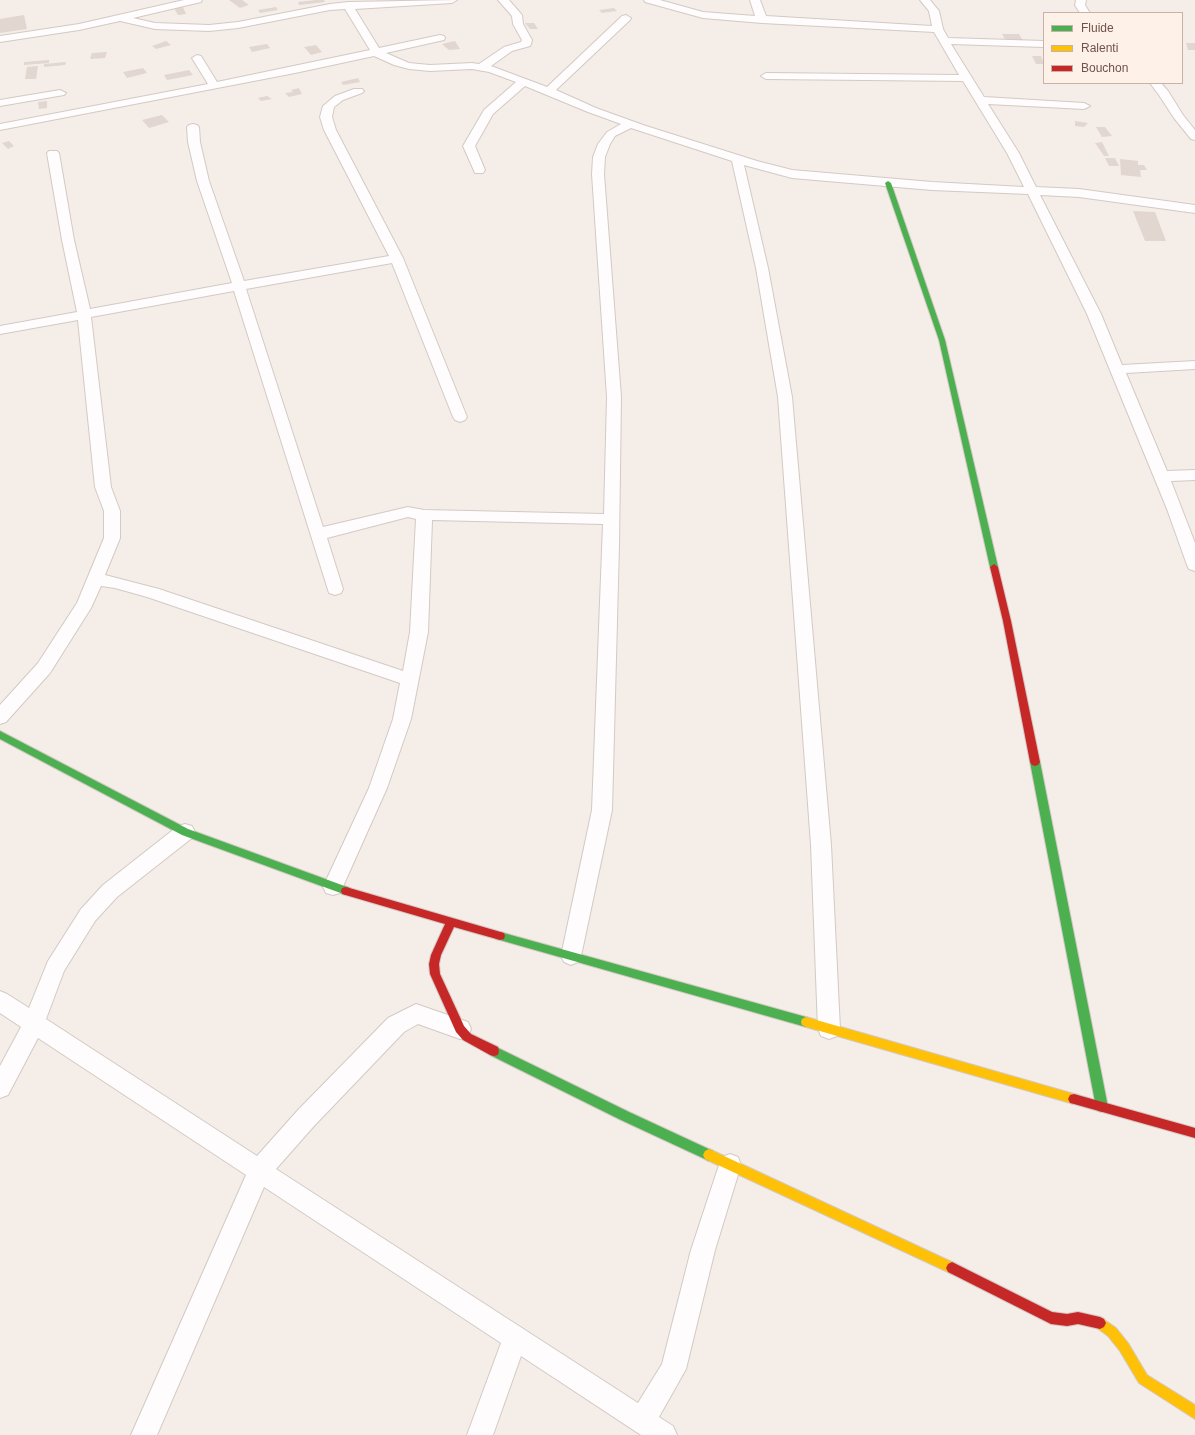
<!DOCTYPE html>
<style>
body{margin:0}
#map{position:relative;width:1195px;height:1435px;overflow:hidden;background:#f5eee8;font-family:Arial,sans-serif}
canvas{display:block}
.legend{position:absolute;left:1043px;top:12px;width:140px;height:72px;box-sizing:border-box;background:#fef2e8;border:1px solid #c6b2a9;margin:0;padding:5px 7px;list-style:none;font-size:12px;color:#71514a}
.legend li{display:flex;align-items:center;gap:8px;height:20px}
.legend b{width:20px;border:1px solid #c6b2a9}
</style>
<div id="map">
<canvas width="1195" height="1435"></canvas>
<ul class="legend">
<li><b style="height:5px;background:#4caf50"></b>Fluide</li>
<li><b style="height:5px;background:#ffc107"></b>Ralenti</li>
<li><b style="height:5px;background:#c62828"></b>Bouchon</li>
</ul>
</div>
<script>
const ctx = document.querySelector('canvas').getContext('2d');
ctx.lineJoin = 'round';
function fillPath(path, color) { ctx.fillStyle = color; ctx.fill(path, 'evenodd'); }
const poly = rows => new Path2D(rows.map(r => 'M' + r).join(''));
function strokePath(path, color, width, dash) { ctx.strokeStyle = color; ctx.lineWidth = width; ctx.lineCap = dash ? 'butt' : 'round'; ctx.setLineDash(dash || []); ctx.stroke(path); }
const building = poly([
 [229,0,242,0,249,5,240,8],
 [316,0,324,0,325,2,299,5,298,2],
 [183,7,186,14,178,15,174,8],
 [276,7,278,10,260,13,258,10],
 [614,8,617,11,602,13,599,10],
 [24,15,27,29,0,33,0,19],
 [525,23,534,23,538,29,530,29],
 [1002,34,1019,34,1023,41,1006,41],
 [166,41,171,45,156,49,152,46],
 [455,41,460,49,449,50,442,44],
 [1186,43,1195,43,1195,50,1188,50],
 [267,44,270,48,252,52,249,47],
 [316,45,322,52,311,55,304,47],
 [107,52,105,58,90,59,92,53],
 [1032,56,1041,56,1044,64,1036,64],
 [49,60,49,63,24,65,24,62],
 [66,62,65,65,44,67,44,64],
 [38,66,36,79,25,79,27,67],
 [143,68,147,73,127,78,123,72],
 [189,70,193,75,167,80,164,75],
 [358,78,360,82,343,85,341,82],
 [299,88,302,94,289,97,285,93,293,92,291,90],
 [267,96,272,99,261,101,258,98],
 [47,101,47,108,39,109,38,102],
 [162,115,169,122,149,128,142,120],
 [1075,121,1088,123,1084,127,1075,126],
 [1096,127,1105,127,1112,136,1102,137],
 [9,141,14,146,8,149,2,143],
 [1102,142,1109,156,1104,156,1095,143],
 [1105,158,1115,158,1119,166,1109,166],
 [1120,159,1138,161,1138,165,1144,165,1147,170,1140,170,1141,177,1121,175],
 [1133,211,1155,212,1166,241,1145,241]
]);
const street = poly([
 [184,0,202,0,201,2,133,18,155,23,209,25,238,22,330,4,348,2,457,0,452,3,355,9,379,48,440,35,444,36,445,38,444,40,386,53,409,63,430,65,472,63,479,64,504,47,521,42,522,40,513,24,512,16,498,0,509,0,522,15,523,24,532,40,531,44,530,46,512,51,491,66,547,87,622,16,626,15,631,18,630,20,556,90,596,108,643,125,757,161,792,170,932,182,1024,187,1007,153,963,81,766,79,761,76,766,73,959,75,934,32,762,23,703,18,645,2,644,0,660,0,703,12,755,16,750,0,760,0,766,16,932,26,929,11,920,0,930,0,939,11,943,29,948,38,1044,41,1044,47,951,44,984,97,1084,103,1090,106,1084,109,988,104,1019,153,1036,187,1079,189,1195,205,1195,213,1079,197,1040,195,1101,314,1122,365,1195,361,1195,369,1126,373,1167,471,1195,470,1195,480,1171,481,1195,543,1195,571,1189,569,1187,565,1167,509,1087,314,1028,194,932,190,792,178,744,165,768,268,792,397,831,845,840,1029,837,1036,829,1039,821,1036,818,1029,811,845,778,397,756,268,732,161,631,128,615,136,610,144,605,157,604,174,621,397,619,545,612,810,581,956,578,962,571,965,564,962,561,956,592,810,603,524,432,520,428,632,411,719,387,788,340,893,333,895,326,893,323,887,369,788,393,719,400,683,147,597,115,588,101,586,91,608,50,673,6,722,0,724,0,705,38,663,77,603,104,538,104,511,95,487,78,320,0,334,0,326,77,312,62,240,47,153,49,151,57,151,59,153,74,240,90,309,232,283,197,181,188,142,187,127,189,125,193,124,197,125,199,127,200,142,209,181,244,281,389,256,324,130,320,117,323,106,335,96,354,89,362,89,364,91,362,93,343,100,334,107,332,117,336,130,403,258,467,417,465,420,460,422,455,420,453,417,392,263,246,289,323,527,408,507,424,510,604,514,607,397,592,174,593,157,598,144,607,132,621,124,588,112,525,86,493,114,475,146,485,170,483,173,475,173,463,146,484,110,516,82,489,72,472,69,430,71,409,69,394,65,374,56,295,73,0,130,0,124,208,84,192,58,197,55,201,56,217,82,370,50,345,9,330,10,238,28,209,31,155,29,120,21,79,30,0,42,0,36,79,24,184,0],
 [234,291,329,593,335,595,341,593,343,589,327,538,408,517,416,519,410,632,403,671,159,589,105,575,120,538,120,511,111,487,91,317,234,291],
 [1076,0,1086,0,1085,5,1090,13,1080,13,1075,5,1076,0],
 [1150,83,1161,83,1168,91,1183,115,1195,130,1195,140,1191,139,1174,118,1159,95,1150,83],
 [60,90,66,93,64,95,0,106,0,100,60,90],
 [185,824,192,826,195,832,192,838,117,897,95,921,64,971,46,1019,257,1156,298,1110,388,1018,416,1004,468,1022,471,1029,468,1036,460,1039,418,1024,404,1032,314,1126,276,1169,638,1403,662,1364,691,1250,719,1165,722,1157,730,1154,738,1157,741,1165,715,1250,686,1369,659,1417,673,1426,677,1435,641,1435,521,1356,493,1435,467,1435,501,1343,264,1187,157,1435,131,1435,246,1175,38,1038,8,1095,0,1098,0,1066,21,1027,0,1013,0,991,7,994,29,1008,48,961,81,909,103,885,178,826,185,824]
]);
const fast = poly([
 [888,181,891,183,945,340,998,567,994,570,990,567,939,340,885,183,888,181],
 [0,731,188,829,350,888,351,891,350,894,346,895,182,835,0,739,0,731],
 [1035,758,1038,759,1040,762,1108,1107,1106,1111,1102,1112,1098,1111,1096,1107,1030,762,1032,759,1035,758],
 [500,932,806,1017,810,1019,811,1022,810,1025,806,1027,500,940,496,939,495,936,496,933,500,932],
 [494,1046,629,1112,713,1151,715,1155,713,1159,709,1161,705,1159,621,1120,490,1055,489,1051,490,1047,494,1046]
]);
const slow = poly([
 [806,1017,1074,1094,1078,1095,1080,1099,1078,1103,1074,1104,806,1027,802,1025,801,1022,802,1019,806,1017],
 [709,1149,956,1264,958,1268,956,1272,952,1274,948,1272,705,1159,703,1155,705,1151,709,1149],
 [1100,1317,1116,1328,1128,1343,1147,1375,1195,1405,1195,1419,1139,1383,1120,1351,1108,1336,1096,1327,1094,1323,1096,1319,1100,1317]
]);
const jam = poly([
 [994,564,998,567,1011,621,1040,762,1038,765,1035,766,1032,765,1030,762,1003,621,990,567,994,564],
 [346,887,504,933,505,936,504,939,500,940,454,927,441,955,439,964,440,974,464,1026,471,1034,498,1047,499,1051,498,1055,494,1056,490,1055,463,1040,456,1032,430,974,429,964,431,955,445,924,342,894,341,891,342,888,346,887],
 [1074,1094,1195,1128,1195,1138,1074,1104,1070,1103,1068,1099,1070,1095,1074,1094],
 [952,1262,1052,1312,1067,1314,1078,1312,1100,1317,1104,1319,1106,1323,1104,1327,1100,1329,1078,1324,1067,1326,1051,1324,948,1272,946,1268,948,1264,952,1262]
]);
fillPath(building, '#e1d6d0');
strokePath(street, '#d3c9c5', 2);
strokePath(fast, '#d4c9c4', 2);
strokePath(slow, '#d4c9c4', 2);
strokePath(jam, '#d4c9c4', 2);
fillPath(street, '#fefcfc');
fillPath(fast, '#4caf50');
fillPath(slow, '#ffc107');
fillPath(jam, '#c62828');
</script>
